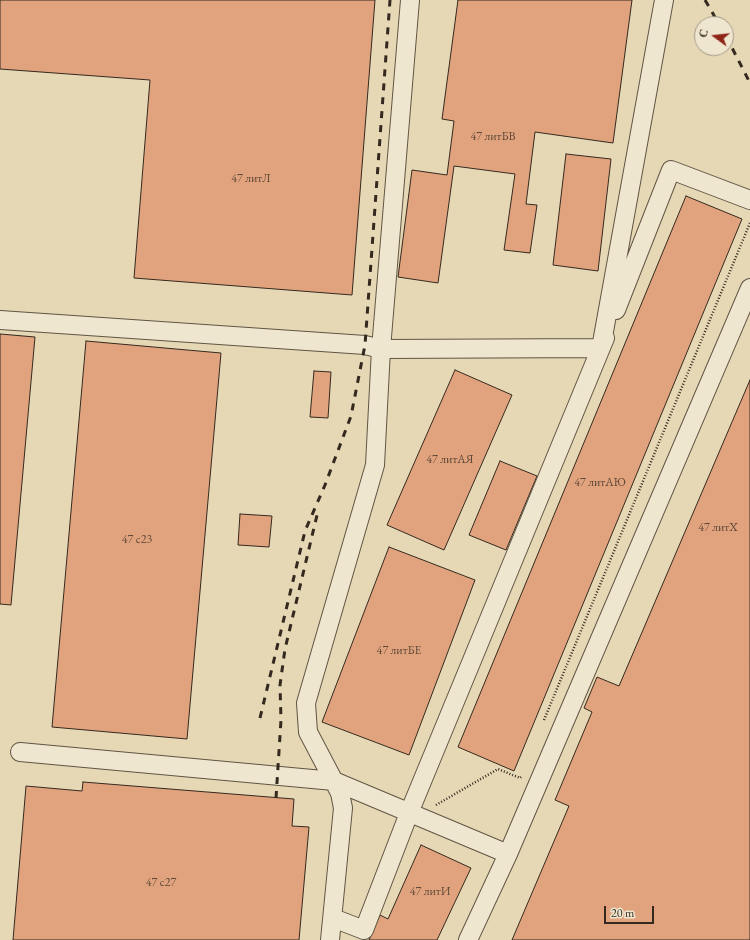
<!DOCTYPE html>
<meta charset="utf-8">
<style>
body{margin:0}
#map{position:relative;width:750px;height:940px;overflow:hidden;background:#e6d8b5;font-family:"EB Garamond",serif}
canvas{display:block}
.north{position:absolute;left:694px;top:16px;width:40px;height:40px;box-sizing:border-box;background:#efe6cf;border:1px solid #a49a89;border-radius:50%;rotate:285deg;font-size:11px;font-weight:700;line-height:16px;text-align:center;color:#34291f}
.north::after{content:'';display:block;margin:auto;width:14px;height:18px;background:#8f2418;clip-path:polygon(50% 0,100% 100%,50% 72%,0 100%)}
.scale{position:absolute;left:604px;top:906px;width:50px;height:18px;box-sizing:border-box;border:2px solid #34291f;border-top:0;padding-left:5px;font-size:12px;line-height:14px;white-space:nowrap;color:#34291f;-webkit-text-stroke:3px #efe6cf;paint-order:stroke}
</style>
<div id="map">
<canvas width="750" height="940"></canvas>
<div class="north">С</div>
<div class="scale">20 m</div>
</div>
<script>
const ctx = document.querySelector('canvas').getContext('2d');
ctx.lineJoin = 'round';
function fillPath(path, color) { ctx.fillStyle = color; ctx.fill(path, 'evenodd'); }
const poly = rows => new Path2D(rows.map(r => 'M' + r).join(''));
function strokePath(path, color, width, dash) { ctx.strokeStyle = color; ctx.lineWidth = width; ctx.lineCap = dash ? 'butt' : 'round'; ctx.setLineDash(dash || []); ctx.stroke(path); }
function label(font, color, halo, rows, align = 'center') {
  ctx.font = font + ' "EB Garamond",serif'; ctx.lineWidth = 3; ctx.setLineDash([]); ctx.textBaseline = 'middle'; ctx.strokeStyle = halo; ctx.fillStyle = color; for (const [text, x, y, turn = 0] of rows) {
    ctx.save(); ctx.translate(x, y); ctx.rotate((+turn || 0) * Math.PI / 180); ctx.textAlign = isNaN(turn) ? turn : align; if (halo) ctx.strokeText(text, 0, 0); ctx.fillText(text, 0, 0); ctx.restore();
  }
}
const building = poly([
 [0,0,375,0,352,295,134,278,150,80,0,69,0,0],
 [458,0,632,0,613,143,535,132,526,204,537,205,530,253,504,250,515,174,454,166,438,283,398,277,412,170,447,175,454,121,442,119,458,0],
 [566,154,611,159,598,271,553,265,566,154],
 [686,196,742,219,514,771,458,747,686,196],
 [0,334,35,337,11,605,0,604,0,334],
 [86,341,221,353,187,739,52,727,86,341],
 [455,370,512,395,444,550,387,525,455,370],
 [314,371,331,372,328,418,310,417,314,371],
 [750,380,750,940,512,940,569,806,555,800,592,712,584,708,597,677,619,686,750,380],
 [500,461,537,476,506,550,469,535,500,461],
 [240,514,272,516,269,547,238,545,240,514],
 [389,547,475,580,409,755,322,722,389,547],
 [83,782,294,799,292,826,309,827,299,940,13,940,26,786,82,791,83,782],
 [421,845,471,868,437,940,369,940,380,915,388,919,421,845]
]);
const path = poly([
 [544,720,750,223],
 [436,805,498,769,520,778,521,777]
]);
const minor = poly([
 [616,310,671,170,750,200],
 [0,320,365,345,381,349,601,348,664,0],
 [20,752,334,781,508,854],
 [333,918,364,930,409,813,605,338],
 [330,940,343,808,340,793,308,732,306,703,375,465,381,349,410,0],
 [468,940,508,854,750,288]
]);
const rail = poly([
 [705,0,719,24],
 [726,36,750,83],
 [260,718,305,531,325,485,351,416,365,345,390,0],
 [276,798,281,720,280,685,285,649,318,511]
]);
const numberNames = [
 ["47 литБВ",493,137],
 ["47 литЛ",251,179],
 ["47 литАЯ",450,460],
 ["47 литАЮ",600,483],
 ["47 литХ",718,528],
 ["47 с23",137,540],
 ["47 литБЕ",399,651],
 ["47 с27",161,883],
 ["47 литИ",430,892]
];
fillPath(building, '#e1a37e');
strokePath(building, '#34291f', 1);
strokePath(minor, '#605544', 20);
strokePath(path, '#34291f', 2.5, [1, 2]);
strokePath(minor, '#efe6cf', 18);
strokePath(rail, '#34291f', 3, [7, 7]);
label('12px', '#5f4837', null, numberNames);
</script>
